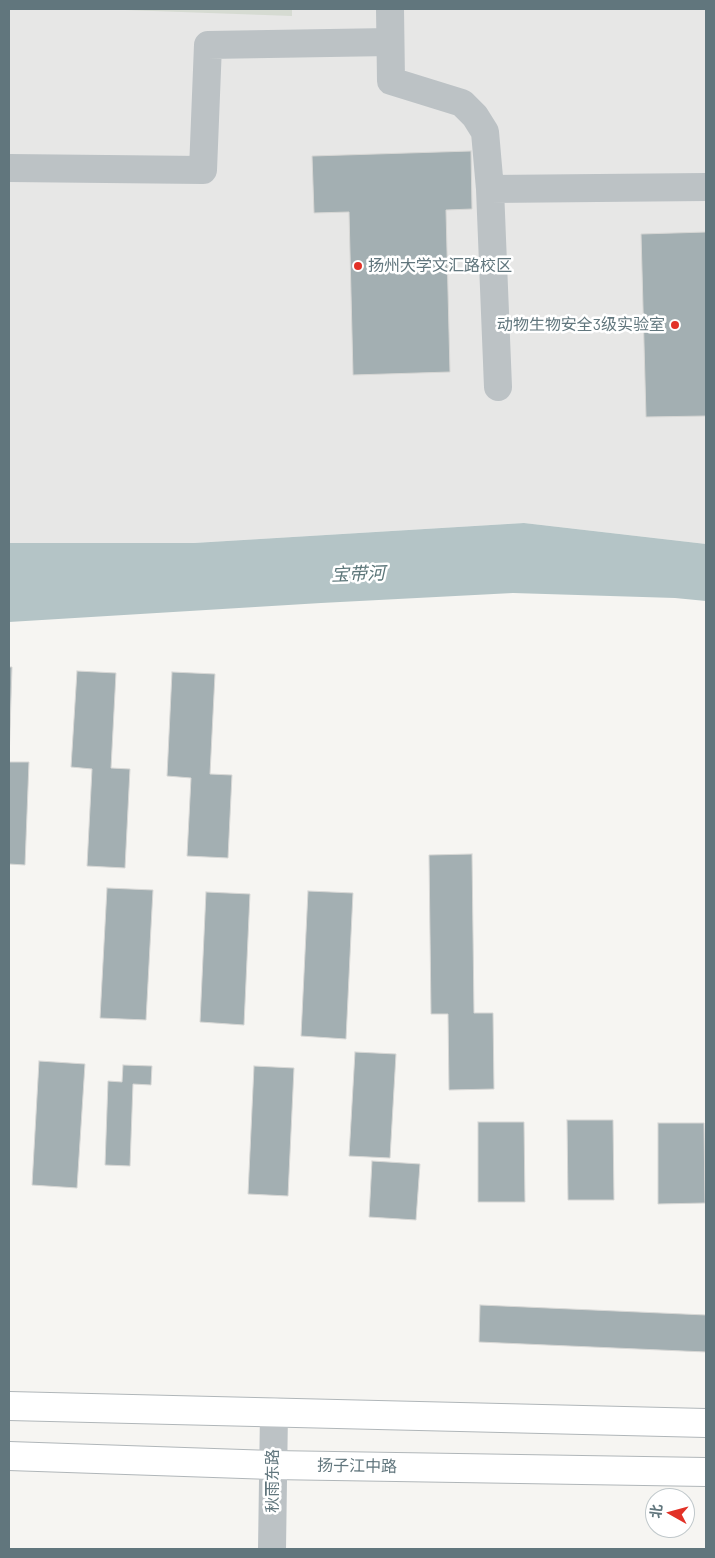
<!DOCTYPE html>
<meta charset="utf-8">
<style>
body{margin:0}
#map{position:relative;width:715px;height:1558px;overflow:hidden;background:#f6f5f2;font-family:Barlow,"Noto Sans SC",sans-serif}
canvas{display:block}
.frame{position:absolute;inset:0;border:10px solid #61767d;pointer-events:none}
.north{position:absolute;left:645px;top:1488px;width:50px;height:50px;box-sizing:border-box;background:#fff;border:1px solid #c0c8cb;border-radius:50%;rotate:277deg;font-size:14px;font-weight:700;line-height:20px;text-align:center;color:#61767d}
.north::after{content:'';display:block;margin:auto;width:18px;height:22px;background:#e23127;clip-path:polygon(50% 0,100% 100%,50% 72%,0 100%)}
</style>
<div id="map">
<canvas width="715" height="1558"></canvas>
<div class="frame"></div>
<div class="north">北</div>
</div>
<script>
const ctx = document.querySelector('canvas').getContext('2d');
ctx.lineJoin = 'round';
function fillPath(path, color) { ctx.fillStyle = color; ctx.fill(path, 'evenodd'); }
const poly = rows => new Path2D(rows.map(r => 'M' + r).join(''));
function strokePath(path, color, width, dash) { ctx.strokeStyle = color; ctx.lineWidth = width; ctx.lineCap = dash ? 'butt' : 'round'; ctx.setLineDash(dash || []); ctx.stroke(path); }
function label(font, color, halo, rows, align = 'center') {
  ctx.font = font + ' Barlow,"Noto Sans SC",sans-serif'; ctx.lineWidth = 5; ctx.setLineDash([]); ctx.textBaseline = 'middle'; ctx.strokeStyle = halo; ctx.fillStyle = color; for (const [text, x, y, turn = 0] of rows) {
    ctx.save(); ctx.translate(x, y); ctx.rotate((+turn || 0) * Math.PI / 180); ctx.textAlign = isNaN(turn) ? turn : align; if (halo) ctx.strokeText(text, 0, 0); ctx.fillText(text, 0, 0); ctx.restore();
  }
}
const built = poly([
 [9,9,706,9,706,544,524,523,194,543,9,543]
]);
const green = poly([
 [98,9,292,9,292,16]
]);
const water = poly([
 [524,523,706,544,706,601,675,598,513,593,321,603,9,622,9,543,194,543]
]);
const building = poly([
 [471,151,472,209,446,210,450,372,353,375,349,212,314,213,312,156,471,151],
 [706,232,706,416,646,417,641,234,706,232],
 [9,667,12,667,9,762,29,762,25,865,9,864,9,667],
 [77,671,116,673,111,768,130,769,125,868,87,866,92,769,71,767,77,671],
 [172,672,215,674,210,774,232,775,228,858,187,856,191,778,167,776,172,672],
 [472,854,474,1013,493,1013,494,1089,449,1090,448,1014,431,1014,429,855,472,854],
 [107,888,153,890,146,1020,100,1018,107,888],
 [308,891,353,893,346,1039,301,1036,308,891],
 [206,892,250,894,244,1025,200,1022,206,892],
 [355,1052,396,1054,390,1158,349,1156,355,1052],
 [39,1061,85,1064,77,1188,32,1185,39,1061],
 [123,1065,152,1066,151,1085,133,1084,130,1166,105,1165,108,1081,122,1082,123,1065],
 [254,1066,294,1068,288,1196,248,1194,254,1066],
 [567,1120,613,1120,614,1200,568,1200,567,1120],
 [478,1122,524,1122,525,1202,478,1202,478,1122],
 [658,1123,704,1123,705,1203,658,1204,658,1123],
 [372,1161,420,1164,416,1220,369,1217,372,1161],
 [480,1305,706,1315,706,1352,479,1342,480,1305]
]);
const minor = poly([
 [390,9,391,81,462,103,475,116,485,132,490,189,498,387],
 [9,168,203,170,208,45,390,42],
 [490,189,706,187],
 [272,1549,274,1412]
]);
const major = poly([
 [9,1406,706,1423],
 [9,1456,272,1465,706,1472]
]);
const markers = [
 [358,266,5,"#e23127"],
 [675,325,5,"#e23127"]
];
const poiNames = [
 ["扬州大学文汇路校区",368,266],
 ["动物生物安全3级实验室",665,325,"right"]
];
const streetNames = [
 ["扬子江中路",357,1466,1],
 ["秋雨东路",273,1481,-90]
];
const waterNames = [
 ["宝带河",358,574,-2]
];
fillPath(built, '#e7e7e6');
fillPath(green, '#d6dbd2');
fillPath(water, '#b4c4c6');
fillPath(building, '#a3afb2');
strokePath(building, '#d7d7d5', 1);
strokePath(major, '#b0b6b9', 30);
strokePath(minor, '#bcc2c5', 28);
strokePath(major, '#fff', 28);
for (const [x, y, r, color] of markers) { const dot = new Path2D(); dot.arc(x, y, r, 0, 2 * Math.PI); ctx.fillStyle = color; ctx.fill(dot); strokePath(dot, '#fff', 2); }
label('16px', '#61767d', '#fff', poiNames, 'left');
label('16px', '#61767d', '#fff', streetNames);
label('italic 18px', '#5c7679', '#fff', waterNames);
</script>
